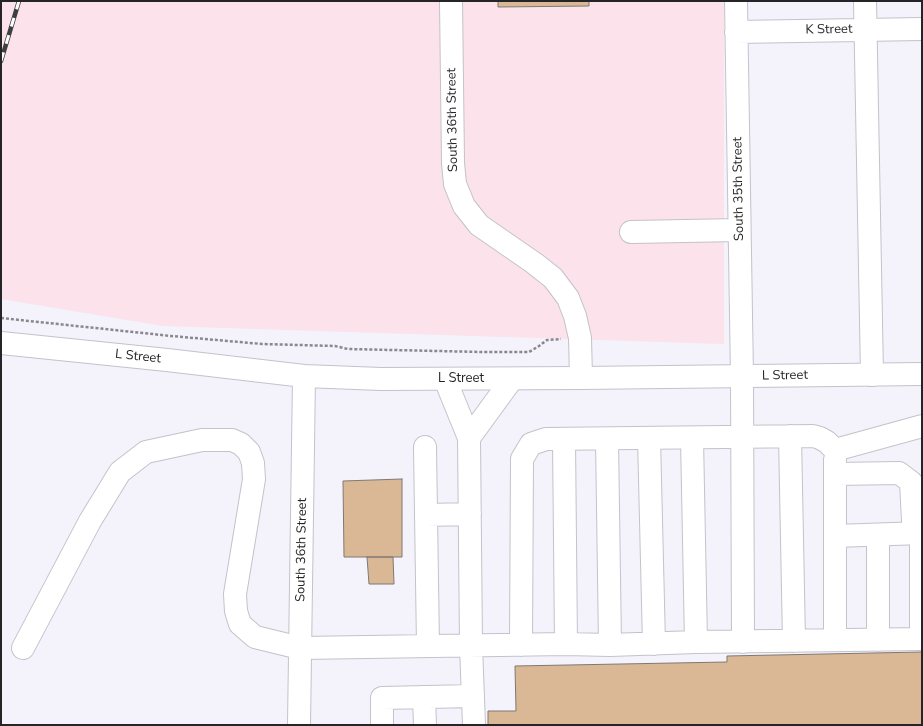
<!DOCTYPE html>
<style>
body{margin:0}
#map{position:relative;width:923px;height:726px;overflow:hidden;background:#f4f2fa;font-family:"Nunito Sans",sans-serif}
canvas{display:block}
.frame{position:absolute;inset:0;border:2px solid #252427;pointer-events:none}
</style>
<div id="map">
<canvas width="923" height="726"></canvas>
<div class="frame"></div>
</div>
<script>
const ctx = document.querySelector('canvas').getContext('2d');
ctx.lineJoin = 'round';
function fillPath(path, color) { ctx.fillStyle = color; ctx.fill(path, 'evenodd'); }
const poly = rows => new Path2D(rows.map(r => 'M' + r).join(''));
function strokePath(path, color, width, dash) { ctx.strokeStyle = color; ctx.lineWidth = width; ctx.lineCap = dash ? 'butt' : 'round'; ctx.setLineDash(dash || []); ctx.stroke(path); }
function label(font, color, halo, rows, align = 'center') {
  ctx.font = font + ' "Nunito Sans",sans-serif'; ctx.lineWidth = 3; ctx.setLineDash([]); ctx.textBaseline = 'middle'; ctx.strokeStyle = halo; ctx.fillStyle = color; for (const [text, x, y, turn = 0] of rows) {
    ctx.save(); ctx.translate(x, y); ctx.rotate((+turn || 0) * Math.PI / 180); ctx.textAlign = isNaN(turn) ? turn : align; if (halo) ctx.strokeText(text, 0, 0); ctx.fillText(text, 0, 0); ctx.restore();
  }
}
const industrial = poly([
 [1,1,724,1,724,344,163,326,1,299]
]);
const building = poly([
 [498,1,589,1,589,6,498,7,498,1],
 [402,479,402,557,344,557,343,481,402,479],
 [367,557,393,557,394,584,369,584,367,557],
 [922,652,922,725,488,725,488,711,516,711,515,666,727,662,727,656,922,652]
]);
const path = poly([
 [1,318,171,336,262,344,335,346,348,349,482,352,529,352,539,346,547,340,561,339]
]);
const minor = poly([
 [451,1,453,163,455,184,464,206,479,225,534,263,553,278,568,298,575,316,580,338,581,378],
 [736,1,742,377,743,642],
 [865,1,872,375],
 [736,32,922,29],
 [631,232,739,230],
 [445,379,469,438,512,379],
 [790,436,794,641],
 [469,438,471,646,474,725],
 [649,438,654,644],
 [692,438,696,642],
 [564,439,566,644],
 [607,439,610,645],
 [425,447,428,646],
 [835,474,899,473,911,482,913,521,921,533,921,639],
 [426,515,470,514],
 [878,535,878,640],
 [835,536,922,533],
 [835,640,835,460],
 [521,645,522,459,531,444,546,439,813,436,820,438,827,442,835,450,922,426],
 [23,648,90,521,120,472,146,452,202,440,232,440,241,444,249,452,253,463,254,479,235,594,236,611,240,624,255,637,300,648,566,644,610,645,696,642,922,639],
 [424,697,425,725],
 [382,725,382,698,473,696]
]);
const major = poly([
 [1,343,167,360,304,376,381,379,581,378,922,374],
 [299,725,304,376]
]);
const rail = poly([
 [1,61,19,1]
]);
const streetNames = [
 ["K Street",829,30,-1],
 ["South 36th Street",453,120,-91],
 ["South 35th Street",739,189,-91],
 ["L Street",138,357,6],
 ["L Street",785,376,-1],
 ["L Street",461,379],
 ["South 36th Street",302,550,-89]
];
fillPath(industrial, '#fbe2eb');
fillPath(building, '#dab895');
strokePath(building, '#7e7873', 1);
strokePath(minor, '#c4c2ca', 24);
strokePath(major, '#c4c2ca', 24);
strokePath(path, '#8a888e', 2.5, [3, 2]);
strokePath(minor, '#fff', 22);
strokePath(major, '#fff', 22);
strokePath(rail, '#3f3e41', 4.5);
strokePath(rail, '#fff', 3, [9]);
label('13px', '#252427', '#fff', streetNames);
</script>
